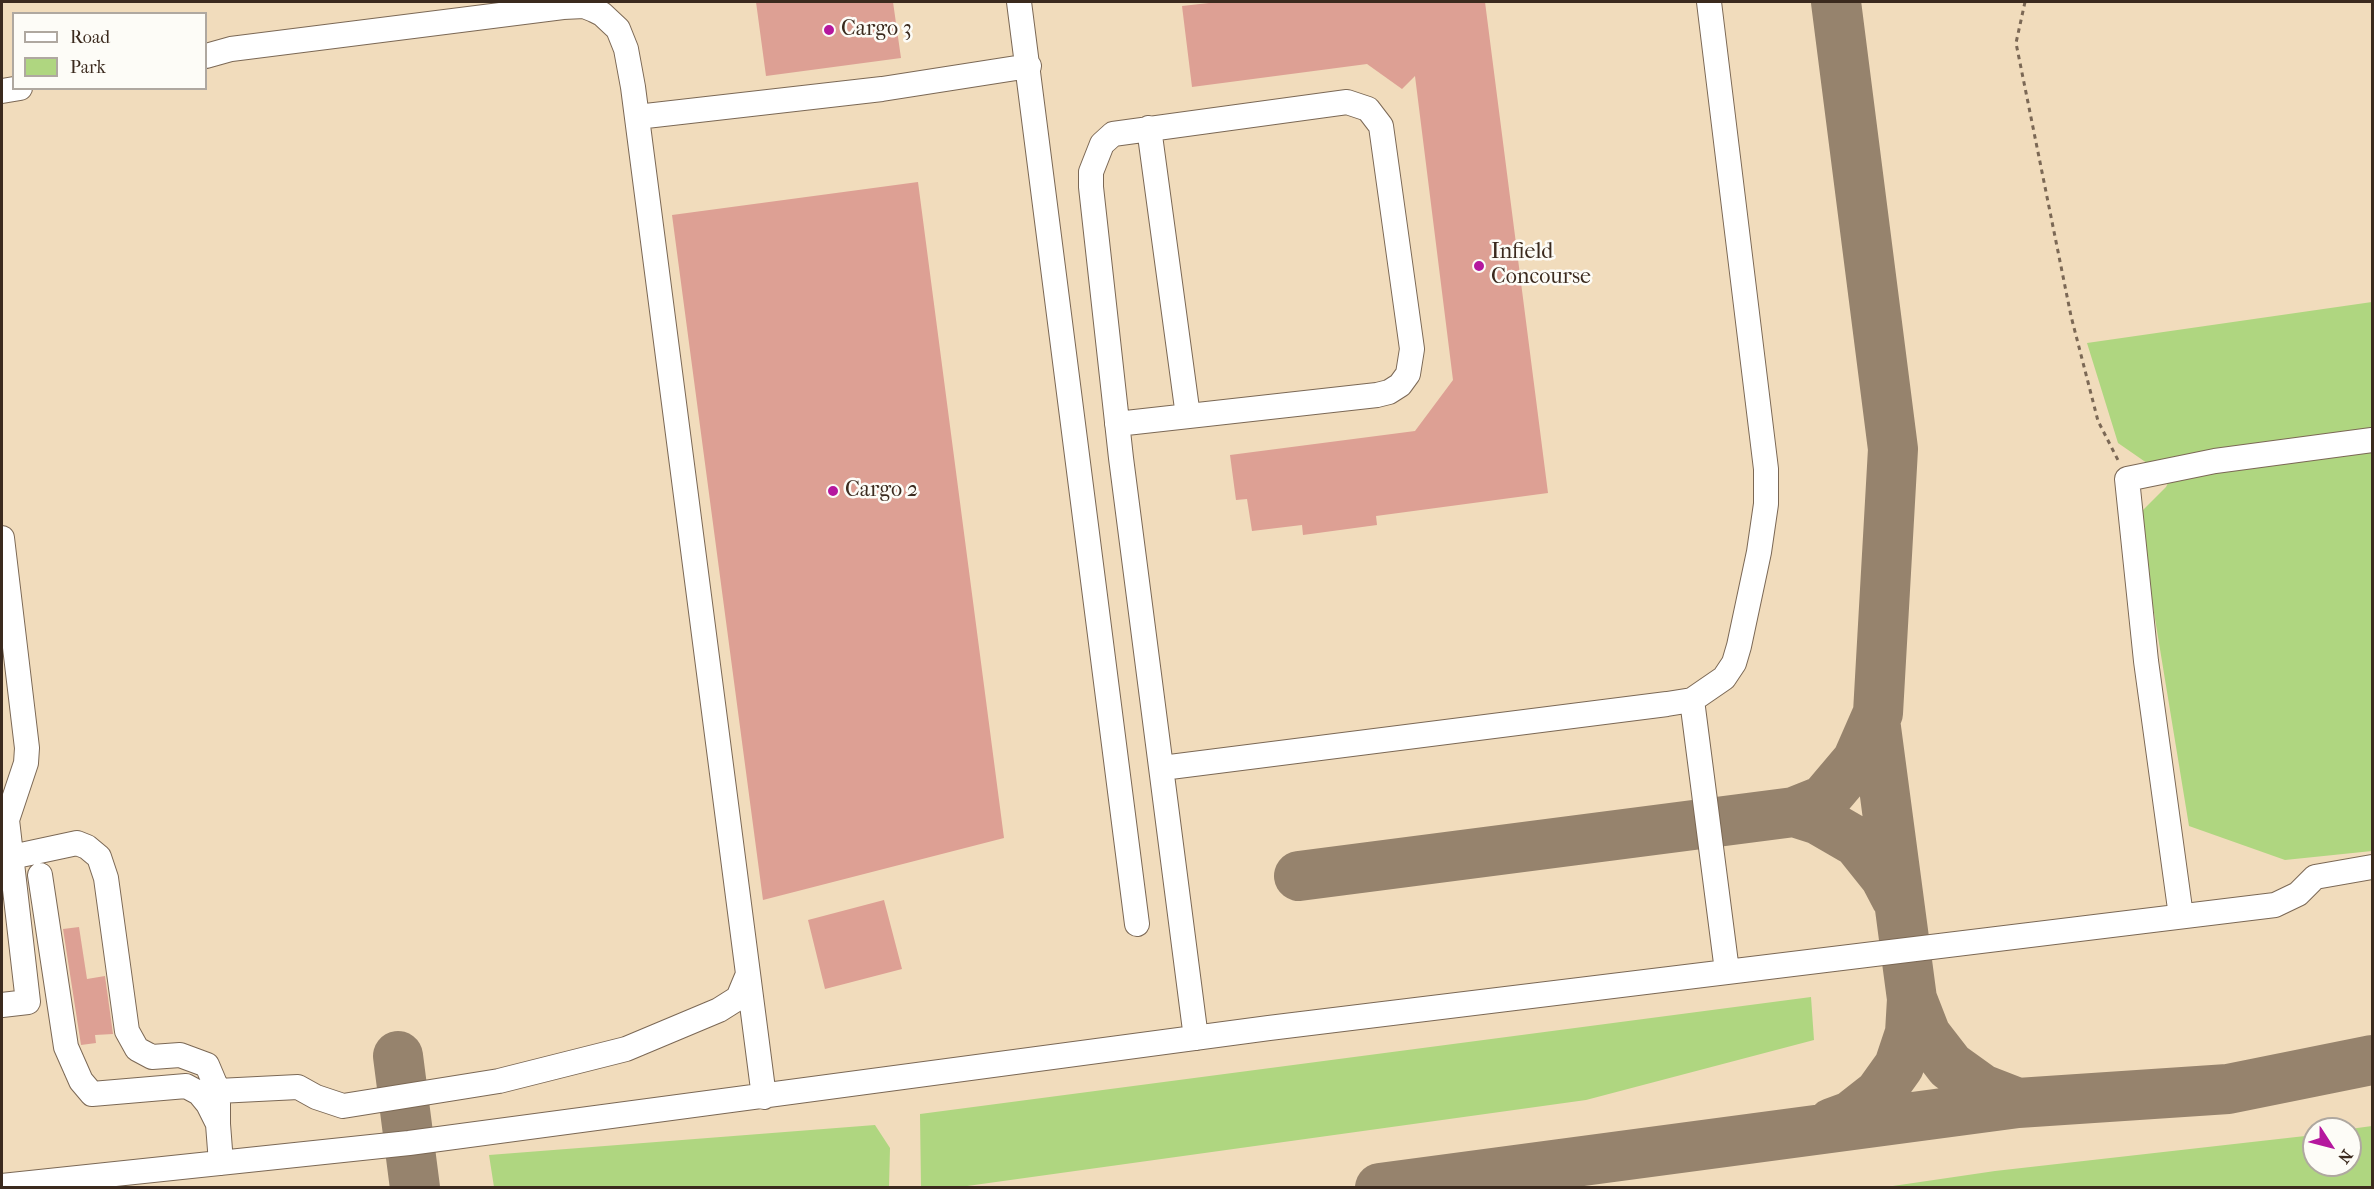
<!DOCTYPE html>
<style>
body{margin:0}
#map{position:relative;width:2374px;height:1189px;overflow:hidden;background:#f1dcbc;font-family:"IM FELL French Canon",serif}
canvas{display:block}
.frame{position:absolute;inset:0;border:3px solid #3b2a1e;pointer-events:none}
.legend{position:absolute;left:12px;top:12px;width:195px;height:78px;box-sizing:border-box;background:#fdfcf7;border:2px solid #afa8a0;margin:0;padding:8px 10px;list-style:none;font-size:18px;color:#3b2a1e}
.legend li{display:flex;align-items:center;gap:12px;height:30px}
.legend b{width:30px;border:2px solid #afa8a0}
.north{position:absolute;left:2302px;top:1117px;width:60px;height:60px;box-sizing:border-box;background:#fdfcf7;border:2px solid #afa8a0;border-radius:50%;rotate:126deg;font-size:16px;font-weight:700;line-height:24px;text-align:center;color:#3b2a1e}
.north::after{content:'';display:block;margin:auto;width:21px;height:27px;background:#b5179e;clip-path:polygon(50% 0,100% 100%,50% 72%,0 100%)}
</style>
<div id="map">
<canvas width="2374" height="1189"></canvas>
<div class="frame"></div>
<ul class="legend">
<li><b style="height:8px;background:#fff"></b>Road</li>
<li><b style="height:16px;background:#afd680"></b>Park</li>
</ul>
<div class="north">N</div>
</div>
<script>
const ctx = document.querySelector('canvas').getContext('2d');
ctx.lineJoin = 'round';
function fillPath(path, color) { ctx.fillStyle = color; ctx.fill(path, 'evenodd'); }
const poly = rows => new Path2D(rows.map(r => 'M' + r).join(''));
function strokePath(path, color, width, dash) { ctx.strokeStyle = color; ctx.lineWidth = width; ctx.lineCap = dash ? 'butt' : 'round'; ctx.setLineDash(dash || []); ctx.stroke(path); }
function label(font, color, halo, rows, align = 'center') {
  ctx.font = font + ' "IM FELL French Canon",serif'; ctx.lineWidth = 5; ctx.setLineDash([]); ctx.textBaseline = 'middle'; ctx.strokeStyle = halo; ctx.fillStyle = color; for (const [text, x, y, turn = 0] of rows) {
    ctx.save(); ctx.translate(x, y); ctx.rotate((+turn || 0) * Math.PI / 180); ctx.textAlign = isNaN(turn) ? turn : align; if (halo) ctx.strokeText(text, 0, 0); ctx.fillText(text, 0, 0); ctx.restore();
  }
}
const green = poly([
 [2372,302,2372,851,2285,860,2189,826,2138,515,2166,487,2170,479,2118,443,2087,343],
 [1811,997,1814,1040,1586,1100,960,1187,921,1187,920,1114],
 [875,1125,890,1148,889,1187,494,1187,489,1155],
 [2372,1126,2372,1187,1886,1187,1995,1171,2314,1135,2314,1165,2350,1165,2350,1129]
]);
const taxiway = poly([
 [1794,812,1819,820,1857,842,1885,877,1896,898],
 [1299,876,1794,812,1824,800,1857,761,1878,713,1893,449,1836,2],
 [1912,999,1926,1035,1950,1066,1982,1089,2018,1103],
 [398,1056,415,1188],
 [1832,1123,1851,1116,1879,1094,1899,1066,1910,1033,1912,999,1875,720],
 [1380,1188,2018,1103,2228,1089,2372,1060]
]);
const building = poly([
 [756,2,893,2,901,58,766,76],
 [1218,2,1485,2,1548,493,1376,516,1377,525,1303,535,1302,525,1252,531,1247,499,1236,500,1230,455,1415,431,1453,380,1415,76,1402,89,1367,64,1192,87,1182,6],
 [918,182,1004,838,763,900,672,215],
 [884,900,902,969,825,989,808,920],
 [79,927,87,979,105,976,113,1034,95,1035,96,1043,81,1045,63,929]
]);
const path = poly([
 [2025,2,2016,43,2071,316,2098,421,2119,462]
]);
const minor = poly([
 [1019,2,1137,924],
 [206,56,231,49,563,7,584,6,594,10,602,14,618,29,626,49,633,87,764,1097],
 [2,91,20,88],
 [637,117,882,89,1029,66],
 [1149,128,1188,416],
 [1117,424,1377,395,1389,392,1400,385,1408,374,1412,349,1381,126,1368,109,1347,102,1113,134,1102,144,1091,172,1091,187,1121,458,1196,1038],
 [2,538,27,748,26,763,7,820,28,1002,2,1005],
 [1692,700,1727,971],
 [1162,768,1667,704,1692,700,1724,678,1734,663,1739,646,1759,552,1766,504,1766,469,1709,2],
 [2,859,77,843,87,847,99,857,106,878,127,1031,137,1049,152,1057,180,1055,207,1065,218,1091,218,1124,221,1163],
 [40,875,66,1047,81,1081,92,1094,186,1086,199,1093,208,1104,217,1122],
 [2181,916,2146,661,2127,479,2215,461,2372,440],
 [218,1091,298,1087,316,1097,343,1106,499,1081,626,1049,719,1010,738,998,748,974],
 [2,1186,409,1143,1269,1028,2275,905,2298,894,2315,877,2372,867]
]);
const markers = [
 [829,30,6,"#b5179e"],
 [1479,266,6,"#b5179e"],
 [833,491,6,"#b5179e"]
];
const poiNames = [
 ["Cargo 3",841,30],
 ["Infield",1491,253],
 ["Concourse",1491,278],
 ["Cargo 2",845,491]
];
fillPath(green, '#afd680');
strokePath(taxiway, '#96836d', 50);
fillPath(building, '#dda094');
strokePath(minor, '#7b6855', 26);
strokePath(path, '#7b6855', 3, [4.5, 4.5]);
strokePath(minor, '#fff', 24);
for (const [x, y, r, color] of markers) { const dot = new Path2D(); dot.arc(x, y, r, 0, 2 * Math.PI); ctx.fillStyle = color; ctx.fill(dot); strokePath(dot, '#fdfcf7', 2); }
label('22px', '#3b2a1e', '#fdfcf7', poiNames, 'left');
</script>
